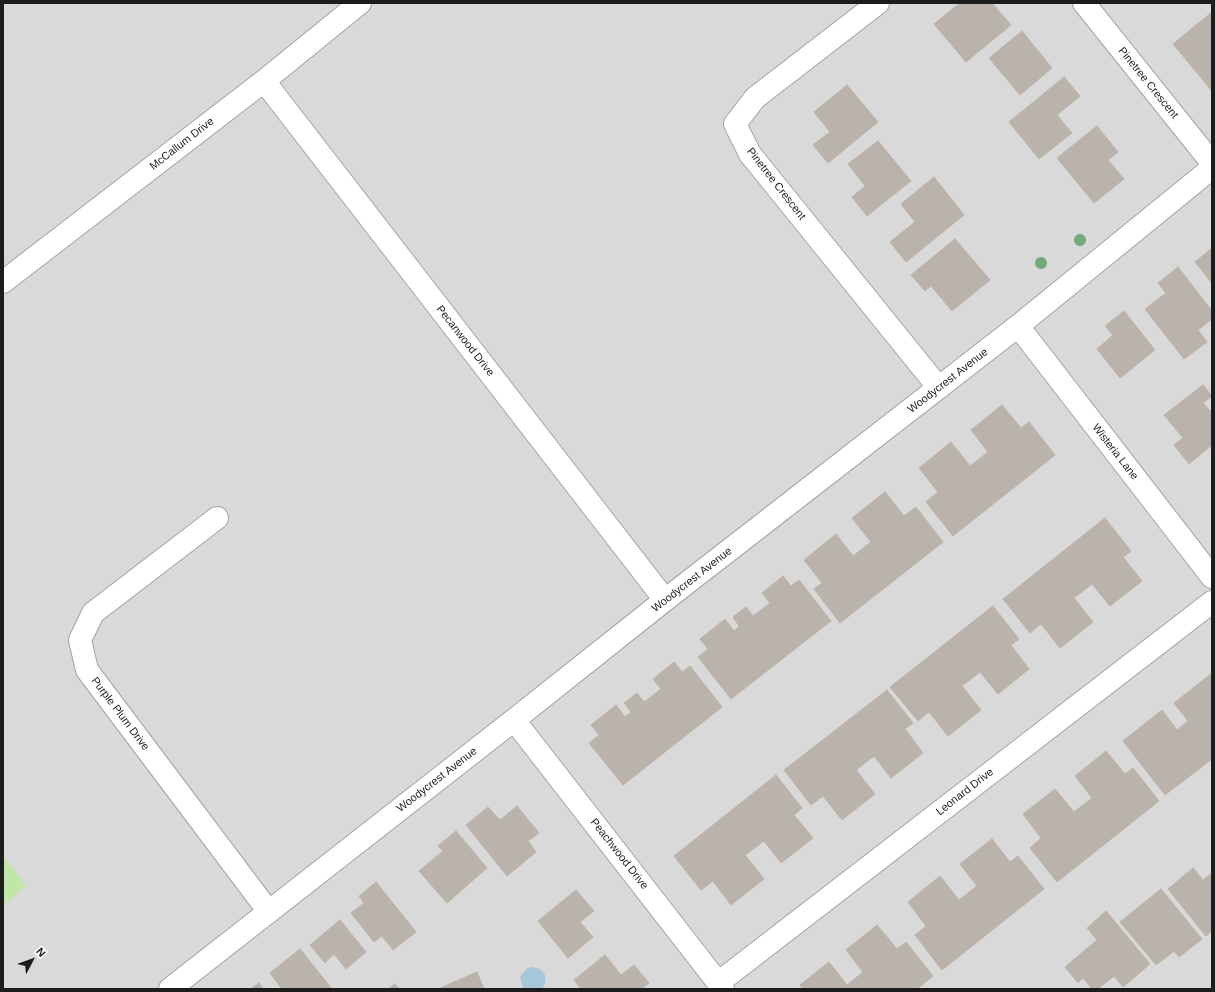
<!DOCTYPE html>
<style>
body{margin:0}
#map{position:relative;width:1215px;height:992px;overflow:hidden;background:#edebe2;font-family:Helvetica,sans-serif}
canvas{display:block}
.frame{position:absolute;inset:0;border:4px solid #1c1c1c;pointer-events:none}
.north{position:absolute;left:12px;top:940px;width:40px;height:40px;-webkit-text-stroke:3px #fff;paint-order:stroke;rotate:49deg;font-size:11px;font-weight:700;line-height:16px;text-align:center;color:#1c1c1c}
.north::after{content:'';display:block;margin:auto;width:14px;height:18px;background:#1c1c1c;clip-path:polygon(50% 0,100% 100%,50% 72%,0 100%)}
</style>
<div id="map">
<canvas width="1215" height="992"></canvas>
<div class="frame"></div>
<div class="north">N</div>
</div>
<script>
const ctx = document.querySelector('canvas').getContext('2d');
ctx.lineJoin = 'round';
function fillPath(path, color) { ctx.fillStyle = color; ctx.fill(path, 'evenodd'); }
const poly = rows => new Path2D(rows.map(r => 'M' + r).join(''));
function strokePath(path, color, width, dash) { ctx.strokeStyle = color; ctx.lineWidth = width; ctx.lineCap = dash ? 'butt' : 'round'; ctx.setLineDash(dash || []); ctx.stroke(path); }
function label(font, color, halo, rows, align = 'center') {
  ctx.font = font + ' Helvetica,sans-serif'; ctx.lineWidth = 3; ctx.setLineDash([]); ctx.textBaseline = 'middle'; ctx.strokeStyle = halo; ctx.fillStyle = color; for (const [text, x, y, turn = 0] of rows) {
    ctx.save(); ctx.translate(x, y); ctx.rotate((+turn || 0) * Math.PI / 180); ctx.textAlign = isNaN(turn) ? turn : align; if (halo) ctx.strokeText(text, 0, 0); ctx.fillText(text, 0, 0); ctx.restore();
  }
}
const residential = poly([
 [3,3,1212,3,1212,989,3,989]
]);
const grass = poly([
 [3,856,26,886,3,905]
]);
const water = poly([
 [532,967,540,969,545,975,545,984,542,989,524,989,522,986,520,978,522,974,528,968]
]);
const building = poly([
 [960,3,992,3,1011,25,966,62,934,24,960,3],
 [1212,12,1212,91,1173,44,1212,12],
 [1022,31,1052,68,1020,95,989,58,1022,31],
 [1064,77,1080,96,1057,115,1072,133,1039,159,1009,122,1064,77],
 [847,85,878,122,828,163,813,145,830,132,814,112,847,85],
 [1097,126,1118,152,1108,160,1124,179,1094,203,1057,158,1097,126],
 [878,141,911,181,867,216,852,197,865,186,848,164,878,141],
 [934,177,964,215,906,262,890,242,915,222,901,204,934,177],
 [955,239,990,280,952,311,931,286,925,291,911,275,955,239],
 [1212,248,1212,283,1195,262,1212,248],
 [1178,267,1212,311,1212,319,1198,330,1207,342,1184,359,1145,309,1166,293,1158,283,1178,267],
 [1124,311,1155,350,1120,378,1097,349,1113,335,1105,326,1124,311],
 [1203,385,1212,396,1203,403,1210,411,1212,409,1212,445,1189,464,1174,445,1183,438,1164,415,1203,385],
 [1002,405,1021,428,1029,422,1055,455,953,536,926,502,938,492,919,468,951,442,970,466,988,452,971,430,1002,405],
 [885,492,904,516,916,507,943,542,840,623,814,589,822,583,804,560,836,534,853,556,871,542,852,518,885,492],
 [1105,518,1131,551,1123,557,1142,581,1110,606,1092,584,1074,598,1093,622,1060,648,1041,624,1030,633,1003,599,1105,518],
 [783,576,791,586,799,580,831,621,731,699,698,657,708,649,700,639,725,619,734,631,739,626,733,617,746,607,753,616,770,603,762,593,783,576],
 [993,606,1019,639,1011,645,1029,669,998,694,980,672,962,686,981,710,948,736,929,712,918,721,890,687,993,606],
 [674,662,682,672,690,666,722,707,623,785,589,743,599,735,591,725,616,705,625,717,631,712,624,703,637,693,644,702,661,689,653,679,674,662],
 [1212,673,1212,759,1165,795,1123,741,1162,710,1177,730,1188,721,1174,703,1212,673],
 [887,690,913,723,905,729,923,753,891,778,874,756,856,770,875,794,842,820,823,796,811,805,784,770,887,690],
 [1106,751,1125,774,1133,768,1159,801,1057,882,1030,848,1041,838,1023,814,1055,789,1074,812,1092,798,1075,776,1106,751],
 [776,775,802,808,794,815,813,838,781,863,764,841,745,855,764,879,731,905,713,881,701,890,674,856,776,775],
 [517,806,539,833,528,841,536,852,507,876,466,825,488,807,500,820,517,806],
 [456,831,487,868,447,903,419,871,443,851,438,846,456,831],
 [992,839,1010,862,1018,856,1044,889,942,970,915,935,926,926,908,902,940,876,959,900,977,886,960,864,992,839],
 [1193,868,1203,880,1212,873,1212,931,1206,936,1168,889,1193,868],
 [376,882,416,932,393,950,382,936,374,942,351,913,364,903,359,896,376,882],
 [1161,889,1202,939,1179,957,1174,951,1156,965,1120,922,1161,889],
 [576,890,594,911,580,922,593,937,568,958,538,921,576,890],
 [1106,911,1150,964,1123,987,1114,976,1098,989,1092,989,1083,978,1078,983,1065,967,1097,940,1087,928,1106,911],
 [340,920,366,952,346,969,334,954,325,963,310,945,340,920],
 [877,925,897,949,906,942,933,976,917,989,803,989,800,985,829,962,847,985,863,972,846,950,877,925],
 [300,949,332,989,282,989,270,973,300,949],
 [605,955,621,975,634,965,649,983,641,989,581,989,574,980,605,955],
 [477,972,484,989,438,989,477,972],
 [259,983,263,989,251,989,259,983],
 [395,984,399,989,388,989,395,984]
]);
const street = poly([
 [878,3,755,98,735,124,750,154,939,388],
 [1084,3,1212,163],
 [264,81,665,600],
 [3,282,264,81,360,3],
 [1018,326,1212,577],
 [217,518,93,613,80,640,87,670,269,912],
 [514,720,723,989],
 [718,983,1212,602],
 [170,989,514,720,665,600,1018,326,1212,168]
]);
const trees = [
 [1080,240],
 [1041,263]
];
const streetNames = [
 ["Pinetree Crescent",1148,83,51],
 ["McCallum Drive",182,144,-38],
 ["Pinetree Crescent",776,184,52],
 ["Pecanwood Drive",465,341,52],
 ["Woodycrest Avenue",948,381,-38],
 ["Wisteria Lane",1115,452,52],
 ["Woodycrest Avenue",692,580,-38],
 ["Purple Plum Drive",120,714,53],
 ["Woodycrest Avenue",437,780,-38],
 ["Leonard Drive",965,792,-38],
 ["Peachwood Drive",619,854,52]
];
fillPath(residential, '#dad9d9');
fillPath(grass, '#c1e5aa');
fillPath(water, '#a5c7d9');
fillPath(building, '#b9b3ac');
strokePath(building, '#beb3a6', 1);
strokePath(street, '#a3a3a3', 24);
strokePath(street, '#fff', 22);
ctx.fillStyle = '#74a97a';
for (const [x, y] of trees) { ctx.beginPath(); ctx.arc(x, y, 6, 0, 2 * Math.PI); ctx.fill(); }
label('11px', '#1c1c1c', '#fff', streetNames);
</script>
